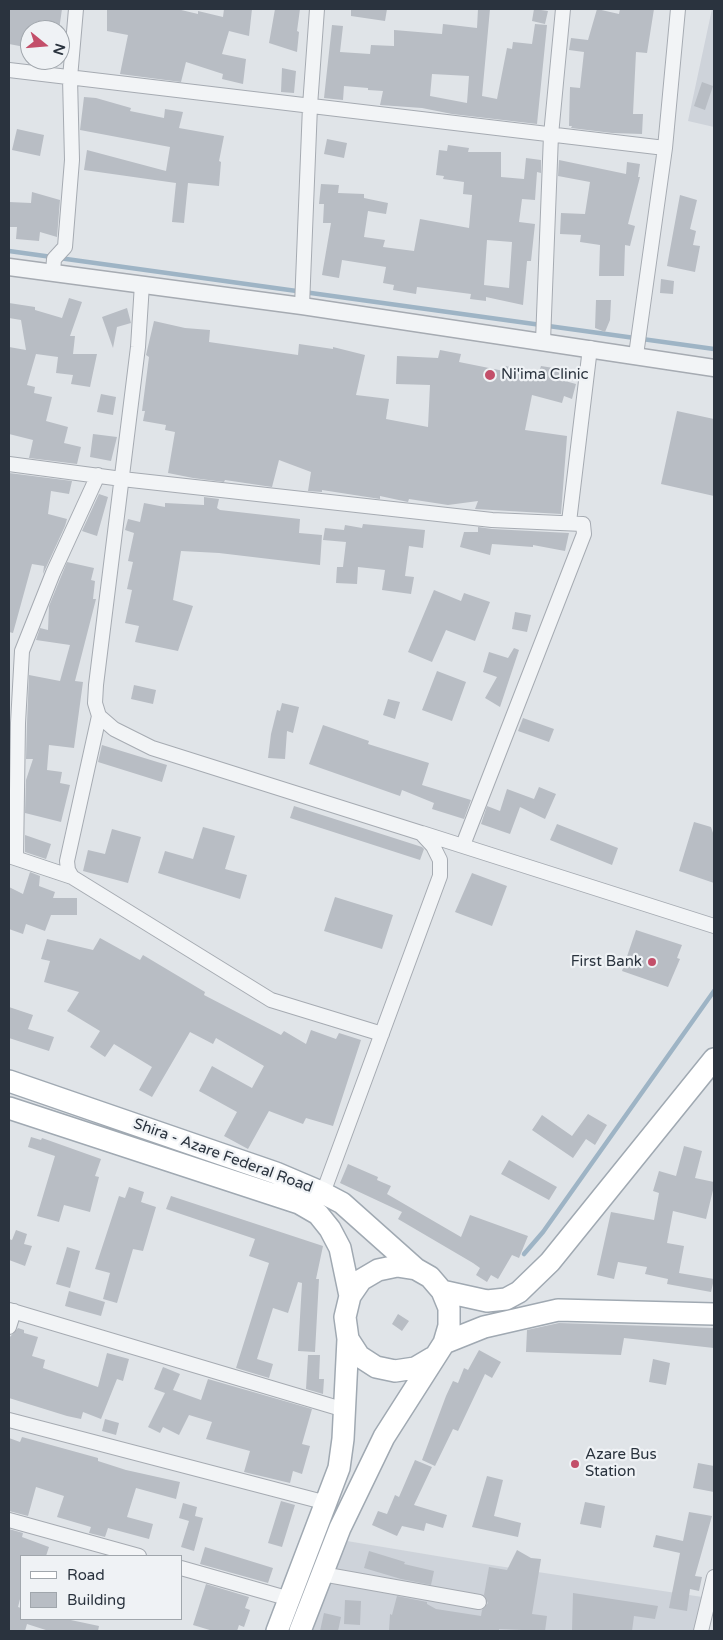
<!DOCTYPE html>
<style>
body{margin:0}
#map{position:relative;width:723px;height:1640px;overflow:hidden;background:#e0e4e8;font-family:"Varela Round",sans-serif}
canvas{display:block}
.frame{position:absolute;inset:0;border:10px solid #2a333e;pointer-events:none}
.legend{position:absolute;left:20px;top:1555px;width:162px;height:65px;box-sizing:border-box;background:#eff2f5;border:1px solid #a0a6ac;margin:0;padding:6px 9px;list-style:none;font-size:15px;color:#2a333e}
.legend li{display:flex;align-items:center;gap:10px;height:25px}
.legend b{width:25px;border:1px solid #a0a6ac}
.north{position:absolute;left:20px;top:20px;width:50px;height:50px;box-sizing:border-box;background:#eff2f5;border:1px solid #a0a6ac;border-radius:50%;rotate:107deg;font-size:14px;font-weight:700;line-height:20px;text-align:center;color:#2a333e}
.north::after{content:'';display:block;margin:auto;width:18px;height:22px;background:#c34f6a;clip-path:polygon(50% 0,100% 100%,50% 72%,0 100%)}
</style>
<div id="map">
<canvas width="723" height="1640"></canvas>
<div class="frame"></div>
<ul class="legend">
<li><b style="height:6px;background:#fff"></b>Road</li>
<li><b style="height:14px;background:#b8bdc4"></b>Building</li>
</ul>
<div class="north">N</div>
</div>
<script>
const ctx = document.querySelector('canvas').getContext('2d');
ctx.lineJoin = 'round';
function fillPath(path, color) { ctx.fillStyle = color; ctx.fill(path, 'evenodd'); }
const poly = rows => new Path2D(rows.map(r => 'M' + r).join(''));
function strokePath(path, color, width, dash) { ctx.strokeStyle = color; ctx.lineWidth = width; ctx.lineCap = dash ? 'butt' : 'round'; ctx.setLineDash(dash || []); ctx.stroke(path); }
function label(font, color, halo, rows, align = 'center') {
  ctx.font = font + ' "Varela Round",sans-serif'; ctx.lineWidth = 4.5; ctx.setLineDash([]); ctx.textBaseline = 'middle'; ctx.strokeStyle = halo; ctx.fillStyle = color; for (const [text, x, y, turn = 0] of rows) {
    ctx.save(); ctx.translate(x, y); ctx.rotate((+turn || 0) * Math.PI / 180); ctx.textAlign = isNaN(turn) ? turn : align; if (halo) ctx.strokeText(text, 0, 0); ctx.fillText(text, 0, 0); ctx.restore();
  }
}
const built = poly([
 [712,9,714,9,714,127,688,121],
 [335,1539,485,1564,709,1598,701,1631,300,1631]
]);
const stream = poly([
 [9,251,52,257],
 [59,258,714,349],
 [524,1254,543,1232,714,991]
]);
const building = poly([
 [9,9,62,9,59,30,30,30,30,48,9,44],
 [107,9,177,9,198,14,198,11,223,17,224,9,252,9,249,36,229,31,222,54,246,59,243,84,222,79,223,74,186,62,181,82,120,74,128,35,107,31],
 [275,9,300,9,297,31,299,32,297,52,269,43],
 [351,9,387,9,385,21,351,16],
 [478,9,490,9,482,96,497,99,507,48,512,49,513,42,532,44,535,24,547,25,537,124,452,114,422,108,380,105,383,91,368,90,368,88,344,86,343,100,324,98,332,25,343,26,340,52,370,54,371,45,394,46,394,30,442,34,443,24,477,28],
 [432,74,469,76,467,103,430,96],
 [534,9,548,11,545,24,532,21],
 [597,9,619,14,620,9,654,9,647,53,636,52,633,114,643,114,642,134,612,133,571,128,572,126,569,126,570,87,580,88,584,52,569,50,571,38,588,40],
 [282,68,296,71,294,93,281,92],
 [702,82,713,86,705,110,694,106],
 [84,97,96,98,131,108,130,111,164,118,165,109,183,112,179,128,224,136,219,161,221,162,219,186,188,183,184,223,172,222,176,183,84,170,87,150,166,171,170,147,80,130],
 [17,129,44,135,40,156,12,150],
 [327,139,347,143,344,158,324,154],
 [448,145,469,148,468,152,501,152,501,177,524,179,526,158,541,160,541,173,537,172,535,200,522,199,519,222,535,224,531,261,527,261,523,305,486,297,486,301,470,299,471,294,417,287,416,294,393,290,394,285,383,283,386,267,342,260,339,278,322,275,331,223,323,223,324,204,319,204,321,184,339,185,338,193,364,194,364,198,388,203,386,214,368,211,364,237,385,240,383,247,414,251,420,219,469,228,472,195,463,194,464,182,443,179,444,176,436,175,439,150,447,151],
 [487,240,512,242,509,288,484,285],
 [559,160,626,174,627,162,640,164,638,177,640,177,628,224,635,226,630,246,625,245,624,276,599,276,600,245,580,242,581,235,560,234,561,213,585,214,590,182,558,176],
 [32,192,60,200,57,237,40,232,39,241,16,239,17,227,9,227,9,202,31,203],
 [680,195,697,200,690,229,696,231,693,245,700,246,695,272,667,266],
 [661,279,674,281,673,294,660,293],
 [69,298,82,302,70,336,75,336,73,354,97,354,90,387,71,384,73,375,56,373,58,357,36,354,27,385,35,387,34,393,52,397,46,421,68,427,64,443,81,447,77,464,29,458,33,440,9,434,9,347,26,350,21,320,9,318,9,303,35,307,35,310,62,318],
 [596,300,611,300,610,320,605,332,595,328],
 [127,308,131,323,117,327,113,348,102,317],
 [154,321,185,328,210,330,209,342,298,355,299,344,333,349,333,347,365,355,356,395,389,399,386,419,428,427,430,385,396,384,397,356,438,358,440,350,461,354,459,362,504,371,505,366,539,372,541,366,566,370,565,381,576,384,572,399,564,396,562,403,532,395,525,430,567,436,561,514,475,509,478,501,448,505,409,499,408,502,380,496,380,499,322,490,322,492,308,491,311,472,279,460,272,487,225,480,224,482,193,478,168,473,175,432,165,430,166,425,143,421,145,411,142,411,149,357,146,355],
 [101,394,116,397,113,415,97,412],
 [677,411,714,419,714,496,661,484],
 [93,434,117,437,111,461,90,457],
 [9,473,72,481,69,494,51,491,48,514,67,519,65,526,43,574,44,566,32,564,13,633,9,632],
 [99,494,108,497,97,536,82,531],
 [204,497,219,499,217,508,220,510,300,519,299,533,322,535,320,565,219,553,181,551,173,600,193,606,178,651,135,642,139,626,125,623,132,590,127,589,133,562,128,561,134,533,125,530,128,519,140,522,144,503,165,507,165,503,204,505],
 [363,524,425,530,423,548,409,546,405,576,414,577,411,594,382,590,385,570,358,567,357,584,336,583,337,567,343,567,346,542,323,540,325,528,344,530,345,525,362,528],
 [478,527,492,529,569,533,565,551,533,545,533,547,492,544,490,555,460,547,464,532,478,532],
 [67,562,94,568,91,580,95,581,93,599,96,599,75,681,83,682,74,748,49,745,47,770,62,772,60,783,70,785,61,822,25,813,26,780,33,759,26,759,27,723,29,675,60,681,70,645,36,640,40,628,48,630,49,606],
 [434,590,461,601,464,593,490,602,475,641,446,630,432,662,408,652],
 [515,612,531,615,527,632,512,629],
 [514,648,519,650,500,707,485,698,497,677,483,672,489,652,508,658],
 [437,671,466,682,452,721,422,710],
 [134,685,156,690,153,704,131,699],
 [388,699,400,702,395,719,383,715],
 [282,703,299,707,293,733,287,731,285,759,268,758,271,734,277,710,280,711],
 [523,718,554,729,549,742,518,731],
 [323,725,369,741,368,744,429,763,422,785,471,800,464,819,432,809,434,803,402,790,400,796,309,764],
 [102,745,167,765,162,782,98,762],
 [539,787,556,794,545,819,520,807,510,834,481,824,487,806,500,811,507,789,534,799],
 [294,806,422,847,424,849,420,860,290,818],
 [694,822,711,827,714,836,714,883,679,871],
 [557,824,618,848,612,865,550,840],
 [203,827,235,836,225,869,247,875,240,899,158,873,165,851,193,859],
 [112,829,141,837,128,883,83,871,88,850,105,854],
 [25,835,51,844,46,859,25,852],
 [30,872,40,876,39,886,55,892,53,898,77,898,77,915,51,915,45,931,26,924,23,934,9,929,9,887,23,894],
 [472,873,507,886,492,926,455,912],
 [335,897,393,915,382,949,324,931],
 [636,930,682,945,677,958,680,959,668,987,622,971],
 [100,938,140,960,143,955,205,992,204,995,281,1035,284,1031,306,1044,311,1030,336,1039,339,1033,361,1040,333,1126,306,1118,303,1124,269,1111,248,1149,224,1136,237,1112,199,1091,212,1066,252,1088,264,1066,216,1038,213,1044,190,1032,152,1097,139,1090,152,1067,114,1044,105,1057,90,1047,100,1031,67,1011,79,992,44,982,50,961,41,959,47,939,93,950],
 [9,1007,33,1015,28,1029,54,1037,49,1051,9,1038],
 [588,1114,607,1125,595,1145,586,1139,573,1158,532,1130,542,1115,572,1136],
 [31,1137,41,1140,42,1138,101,1159,95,1176,99,1177,90,1212,64,1205,59,1222,37,1216,55,1156,28,1147],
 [684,1146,702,1151,695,1178,714,1182,714,1186,706,1219,673,1211,667,1243,684,1246,679,1273,714,1279,711,1292,667,1284,668,1279,645,1274,647,1267,618,1262,614,1279,597,1275,611,1212,654,1220,659,1193,653,1191,659,1171,676,1176],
 [509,1160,557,1187,549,1200,501,1174],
 [348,1164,378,1177,377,1180,391,1186,387,1194,461,1237,470,1215,528,1236,519,1258,512,1255,498,1279,491,1275,487,1282,476,1275,480,1268,473,1263,398,1219,402,1212,340,1183],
 [129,1187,144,1192,141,1202,156,1207,143,1251,133,1249,117,1303,103,1299,110,1273,95,1269,119,1196,125,1198],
 [171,1196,323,1246,316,1279,319,1279,315,1352,298,1351,302,1283,298,1282,288,1313,273,1308,257,1359,273,1364,269,1378,236,1368,269,1263,249,1256,255,1239,166,1209],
 [16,1230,27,1234,24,1244,32,1246,25,1266,9,1260,9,1239,12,1240],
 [67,1247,80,1251,70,1288,56,1284],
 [69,1291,105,1302,101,1316,65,1306],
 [398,1314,409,1321,402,1331,392,1324],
 [559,1323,714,1328,714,1348,624,1338,621,1355,526,1352,527,1330],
 [18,1328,24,1330,24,1333,38,1337,32,1356,45,1360,43,1368,98,1387,107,1353,129,1359,123,1381,117,1379,101,1419,83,1412,81,1419,67,1416,9,1398,9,1338],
 [479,1350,501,1362,492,1378,485,1374,458,1431,453,1429,435,1466,422,1460,446,1396,453,1381,458,1383,464,1368,468,1370],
 [308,1355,320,1355,319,1379,324,1379,323,1394,306,1389],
 [653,1359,670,1363,666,1385,649,1382],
 [163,1367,180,1374,173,1390,201,1400,208,1379,312,1409,302,1444,310,1446,302,1474,293,1471,290,1483,244,1472,250,1451,206,1439,212,1422,189,1415,179,1435,163,1427,160,1433,148,1427,165,1393,154,1389],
 [105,1419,119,1423,116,1435,102,1431],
 [22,1437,98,1458,98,1461,126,1470,180,1482,176,1499,136,1488,127,1517,153,1524,149,1539,108,1528,105,1537,89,1533,91,1527,57,1517,64,1496,36,1487,28,1516,9,1511,9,1438,20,1442],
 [415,1460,432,1467,414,1505,447,1515,443,1528,426,1523,424,1531,402,1526,397,1536,372,1525,378,1511,387,1514,395,1495,399,1497],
 [698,1463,714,1466,714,1492,693,1488],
 [487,1476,503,1480,494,1516,521,1523,518,1537,472,1527],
 [281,1501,295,1505,282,1547,268,1543],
 [585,1502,605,1506,601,1528,580,1524],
 [183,1503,197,1507,195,1516,203,1518,194,1551,181,1547,189,1521,179,1518],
 [689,1512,712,1516,695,1576,702,1577,699,1591,690,1589,687,1611,669,1608,680,1553,653,1547,656,1535,683,1541],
 [9,1529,23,1533,22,1537,49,1547,46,1556,21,1556,21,1595,18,1607,21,1608,21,1619,66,1619,99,1626,98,1631,49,1631,27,1624,25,1631,9,1631],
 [205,1547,273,1568,268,1583,200,1564],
 [517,1550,531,1558,541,1559,532,1614,547,1616,545,1631,499,1629,499,1631,389,1631,390,1614,392,1615,397,1596,427,1602,427,1604,436,1609,481,1616,482,1610,488,1603,484,1595,489,1567,507,1570],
 [369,1551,405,1562,404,1564,434,1571,431,1585,401,1579,364,1568],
 [206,1584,249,1597,245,1608,250,1610,244,1627,239,1625,237,1631,213,1631,193,1625],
 [573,1593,658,1606,655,1619,634,1616,632,1631,572,1631],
 [345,1600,361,1601,360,1625,344,1624],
 [324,1613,341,1617,338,1631,320,1631]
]);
const minor = poly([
 [9,70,665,148],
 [53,272,54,259,65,247,72,160,70,78,76,9],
 [142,284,138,347,96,685,95,703,99,716,114,729,152,748,421,833,433,846,440,860,440,876,323,1193],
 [302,306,310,106,317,9],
 [543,341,551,135,563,9],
 [636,355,665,148,678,9],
 [9,464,122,479,492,520,583,524,584,534,463,845],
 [569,522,590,348],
 [99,716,67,861,68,870,72,877,271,1000,382,1034],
 [422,833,714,926],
 [9,856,72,877],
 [16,858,18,723,22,651,53,573,98,475],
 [9,1310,345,1410],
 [9,1327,14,1311],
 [9,1420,327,1503],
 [9,1520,139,1556],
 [181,1568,290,1599],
 [322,1574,479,1602],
 [701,1631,714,1577]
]);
const tertiary = poly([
 [9,267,302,306,714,368]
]);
const primary = poly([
 [9,1081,276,1173,323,1193,342,1203,416,1269],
 [9,1108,299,1203,318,1214,330,1229,340,1248,350,1296],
 [442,1291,487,1301,506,1299,519,1292,550,1262,714,1059],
 [348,1339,359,1356,376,1367,395,1371,415,1368,432,1358],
 [444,1343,484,1327,558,1310,714,1314],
 [277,1631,339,1468,343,1439,348,1339,345,1317,350,1296,361,1280,378,1270,397,1266,416,1269,430,1277,442,1291,449,1308,449,1326,444,1343,384,1437,340,1528,300,1631]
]);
const markers = [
 [490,375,6,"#c34f6a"],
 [652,962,5,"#c34f6a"],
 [575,1464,5,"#c34f6a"]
];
const poiNames = [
 ["Ni'ima Clinic",501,375],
 ["First Bank",642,962,"right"],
 ["Azare Bus",585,1455],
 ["Station",585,1472]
];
const streetNames = [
 ["Shira - Azare Federal Road",223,1156,20]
];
fillPath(built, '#ced3da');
strokePath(stream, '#9eb4c5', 4.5);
fillPath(building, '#b8bdc4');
strokePath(minor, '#a6abb2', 16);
strokePath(tertiary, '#a6abb2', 19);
strokePath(primary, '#a0a9b2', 24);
strokePath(minor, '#f2f4f6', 14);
strokePath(tertiary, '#f2f4f6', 16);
strokePath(primary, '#fff', 21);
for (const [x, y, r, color] of markers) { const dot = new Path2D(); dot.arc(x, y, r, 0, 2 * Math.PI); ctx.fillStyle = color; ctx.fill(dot); strokePath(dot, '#eff2f5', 2); }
label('15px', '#2a333e', '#eff2f5', poiNames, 'left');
label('15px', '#2a333e', '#eff2f5', streetNames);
</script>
